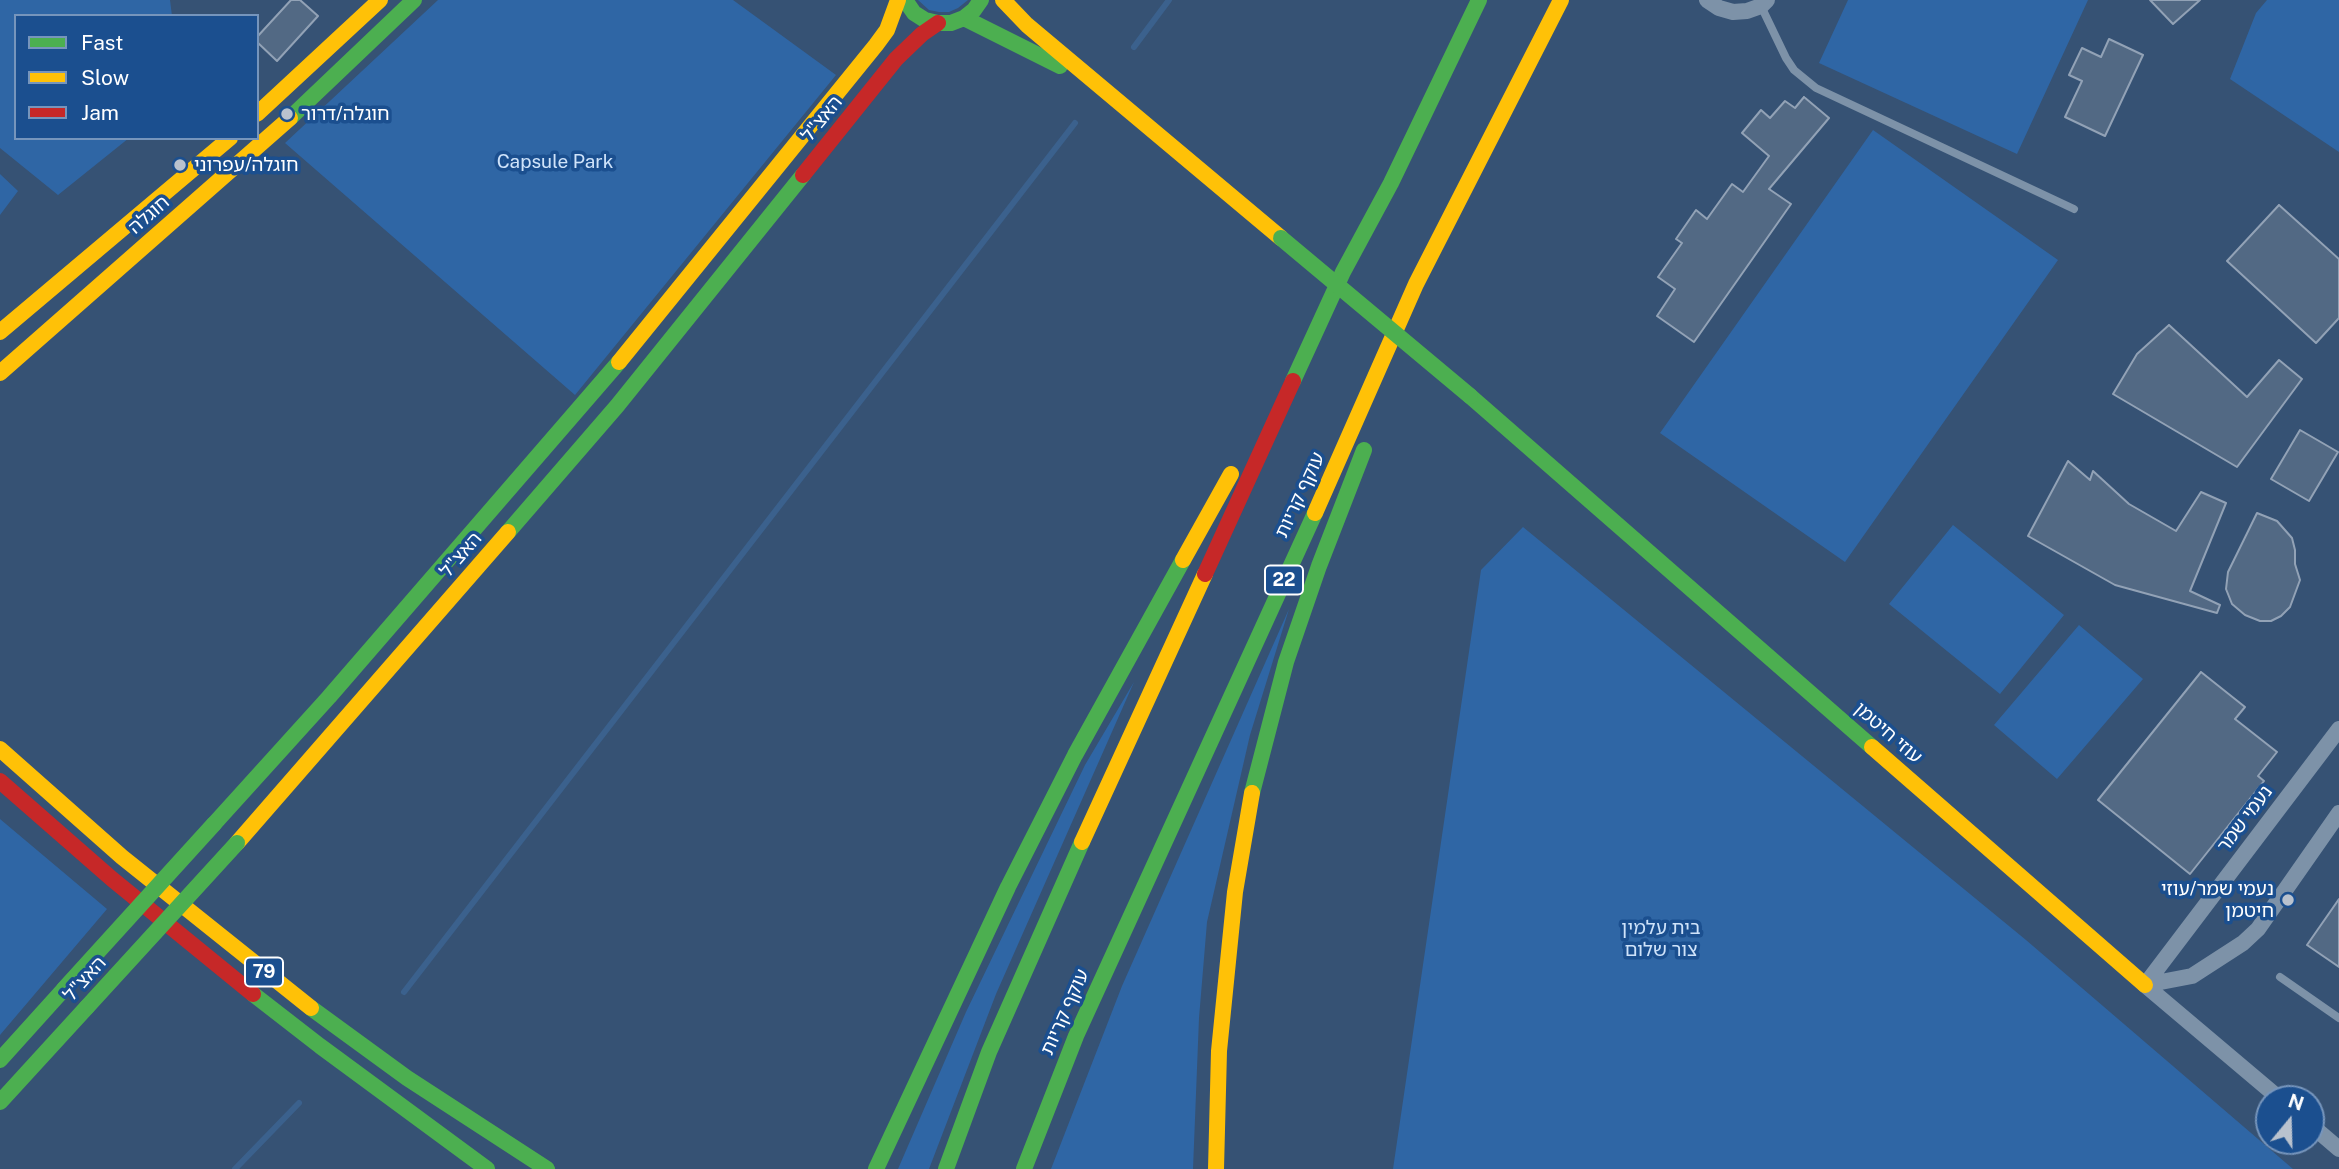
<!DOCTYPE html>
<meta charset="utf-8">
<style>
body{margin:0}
#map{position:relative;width:2339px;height:1169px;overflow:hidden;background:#365274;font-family:"Public Sans",sans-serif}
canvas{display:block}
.legend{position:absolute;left:14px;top:14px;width:245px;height:126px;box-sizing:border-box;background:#1b4f8f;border:2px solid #7695bc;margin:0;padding:9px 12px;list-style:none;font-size:21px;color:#fff}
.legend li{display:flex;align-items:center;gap:14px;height:35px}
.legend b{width:35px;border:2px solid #7695bc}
.north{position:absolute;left:2255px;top:1085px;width:70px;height:70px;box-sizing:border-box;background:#1b4f8f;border:2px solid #7695bc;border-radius:50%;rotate:19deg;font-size:19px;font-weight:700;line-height:28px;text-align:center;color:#fff}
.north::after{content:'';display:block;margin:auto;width:24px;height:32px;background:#b9c2ce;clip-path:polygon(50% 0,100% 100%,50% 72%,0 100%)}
</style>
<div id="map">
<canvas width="2339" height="1169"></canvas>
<ul class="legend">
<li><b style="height:9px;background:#4caf50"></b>Fast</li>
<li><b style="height:9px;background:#ffc107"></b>Slow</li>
<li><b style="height:9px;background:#c62828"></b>Jam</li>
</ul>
<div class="north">N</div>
</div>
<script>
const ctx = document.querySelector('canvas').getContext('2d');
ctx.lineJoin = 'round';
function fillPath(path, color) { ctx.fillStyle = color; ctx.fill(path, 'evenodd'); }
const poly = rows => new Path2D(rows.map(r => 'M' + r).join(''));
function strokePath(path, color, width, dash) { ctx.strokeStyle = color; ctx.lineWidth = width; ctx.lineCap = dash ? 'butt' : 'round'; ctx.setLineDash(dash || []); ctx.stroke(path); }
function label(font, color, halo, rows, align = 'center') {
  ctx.font = font + ' "Public Sans","Noto Sans Hebrew",sans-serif'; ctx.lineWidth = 7; ctx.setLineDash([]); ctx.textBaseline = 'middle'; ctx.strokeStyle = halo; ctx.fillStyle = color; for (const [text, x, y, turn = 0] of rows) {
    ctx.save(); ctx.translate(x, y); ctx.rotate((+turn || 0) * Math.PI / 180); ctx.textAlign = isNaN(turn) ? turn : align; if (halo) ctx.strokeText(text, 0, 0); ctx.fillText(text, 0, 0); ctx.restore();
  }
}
const green = poly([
 [0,0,170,0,172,16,16,16,16,138,129,138,58,195,0,148],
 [438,0,733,0,836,75,575,395,285,143],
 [918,0,968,0,958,8,949,12,939,12,929,10],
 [1848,0,2088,0,2017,154,1819,63],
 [2267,0,2339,0,2339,152,2230,79,2256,13],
 [1873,130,2058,260,1845,562,1660,433],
 [0,174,18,191,0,215],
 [1953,525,2064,615,2000,694,1889,604],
 [1523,527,2026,940,2293,1169,1393,1169,1481,570],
 [1289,609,1250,735,1207,922,1199,1018,1193,1169,1051,1169,1122,986],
 [2079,625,2143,679,2057,779,1994,725],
 [1134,682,996,994,929,1169,898,1169,966,1012,1085,765],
 [0,819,107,909,0,1035]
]);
const stream = poly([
 [1134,47,1169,0],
 [404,992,1075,123],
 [235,1169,299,1103]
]);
const building = poly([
 [291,0,300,0,318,16,277,61,257,42,257,37,291,0],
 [2150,0,2200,0,2173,24,2150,0],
 [2109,39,2143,55,2105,136,2065,117,2082,81,2069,75,2082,48,2101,57,2109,39],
 [1804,97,1829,118,1769,189,1791,204,1694,342,1657,316,1675,289,1658,277,1682,243,1676,239,1696,210,1707,219,1732,184,1743,192,1769,156,1742,133,1761,110,1770,118,1785,101,1795,108,1804,97],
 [2279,205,2339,259,2339,318,2316,343,2227,261,2279,205],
 [2169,325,2247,397,2279,360,2302,379,2237,467,2113,394,2137,354,2169,325],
 [2300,430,2338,452,2309,501,2271,479,2300,430],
 [2068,461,2090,480,2093,471,2129,504,2176,531,2201,492,2226,503,2190,591,2220,605,2217,613,2115,585,2028,536,2068,461],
 [2257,513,2277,521,2292,538,2295,550,2295,564,2300,580,2290,607,2281,616,2271,621,2260,621,2245,615,2232,604,2226,589,2228,572,2257,513],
 [2201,672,2245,707,2235,719,2277,752,2258,776,2264,781,2190,874,2098,800,2201,672],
 [2339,899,2339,967,2307,945,2339,899]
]);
const lane = poly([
 [1761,6,1786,58,1794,70,1816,88,2074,209],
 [2280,977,2339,1018]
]);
const street = poly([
 [1707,0,1719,8,1733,12,1747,11,1761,6,1767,0],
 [2145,985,2339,729],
 [2145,985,2192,976,2243,943,2258,929,2339,813],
 [2145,985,2280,1099],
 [2311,1125,2339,1149]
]);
const fast = poly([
 [905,0,914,13,925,20,938,23,951,23,964,18,974,10,981,0],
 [964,18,1060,66],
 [290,118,414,0],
 [1293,381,1343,272,1391,183,1479,0],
 [1470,396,1872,747],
 [508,532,617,406,803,175],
 [1252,793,1286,662,1319,566,1364,450],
 [214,824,329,697,619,362],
 [253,994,320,1046,487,1169],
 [311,1008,407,1078,547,1169],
 [0,1060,64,989],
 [0,1102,87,1007],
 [876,1169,1008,887,1075,755,1183,560],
 [946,1169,989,1052,1082,842],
 [1024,1169,1076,1036,1315,513]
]);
const slow = poly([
 [1003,0,1027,25,1281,238],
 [257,114,380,0],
 [0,332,230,138],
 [619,362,876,45,887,30,898,0],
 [0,373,290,118],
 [1315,513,1416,284,1561,0],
 [1183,560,1231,474],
 [1872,747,2145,985],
 [0,749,122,857,311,1008],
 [1082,842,1205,574],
 [237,843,508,532],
 [1216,1169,1219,1051,1235,892,1252,793]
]);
const jam = poly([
 [803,175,896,59,922,34,938,23],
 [1205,574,1293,381],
 [0,781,112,879,253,994]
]);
const fastBridge = poly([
 [1281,238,1470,396],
 [64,989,214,824],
 [87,1007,237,843]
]);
const markers = [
 [287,114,7,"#b9c2ce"],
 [180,165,7,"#b9c2ce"],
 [2288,900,7,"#b9c2ce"]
];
const shields = [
 [1284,580,38],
 [264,972,38]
];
const shieldNames = [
 ["22",1284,580],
 ["79",264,972]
];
const poiNames = [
 ["חוגלה/דרור",301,114],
 ["חוגלה/עפרוני",194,165],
 ["נעמי שמר/עוזי",2274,889,"right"],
 ["חיטמן",2274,911,"right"]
];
const streetNames = [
 ["האצ\"ל",822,119,-51],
 ["חוגלה",149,215,-41],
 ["עוקף קריות",1300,495,-65],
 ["האצ\"ל",461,555,-49],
 ["עוזי חיטמן",1888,733,41],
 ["נעמי שמר",2245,819,-53],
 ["האצ\"ל",85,979,-48],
 ["עוקף קריות",1065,1012,-66]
];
const parkNames = [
 ["Capsule Park",555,162],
 ["בית עלמין",1661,928],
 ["צור שלום",1661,950]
];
fillPath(green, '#2f66a5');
strokePath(stream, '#3b618d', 6);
fillPath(building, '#526984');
strokePath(building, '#92a2b6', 2);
strokePath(lane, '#7d92a8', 8);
strokePath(street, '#7d92a8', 16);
strokePath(fast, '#4caf50', 16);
strokePath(slow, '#ffc107', 16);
strokePath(jam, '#c62828', 16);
strokePath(fastBridge, '#4caf50', 16);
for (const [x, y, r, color] of markers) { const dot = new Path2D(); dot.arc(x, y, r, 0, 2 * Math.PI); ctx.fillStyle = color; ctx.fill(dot); strokePath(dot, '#1b4f8f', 2.5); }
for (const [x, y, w] of shields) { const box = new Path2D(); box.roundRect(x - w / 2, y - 14.5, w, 29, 5); ctx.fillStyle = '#1b4f8f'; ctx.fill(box); strokePath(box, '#fff', 2); }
label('bold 18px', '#fff', null, shieldNames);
label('19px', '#fff', '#1b4f8f', poiNames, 'left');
label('19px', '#fff', '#1b4f8f', streetNames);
label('19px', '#cfe3fa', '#1b4f8f', parkNames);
</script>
